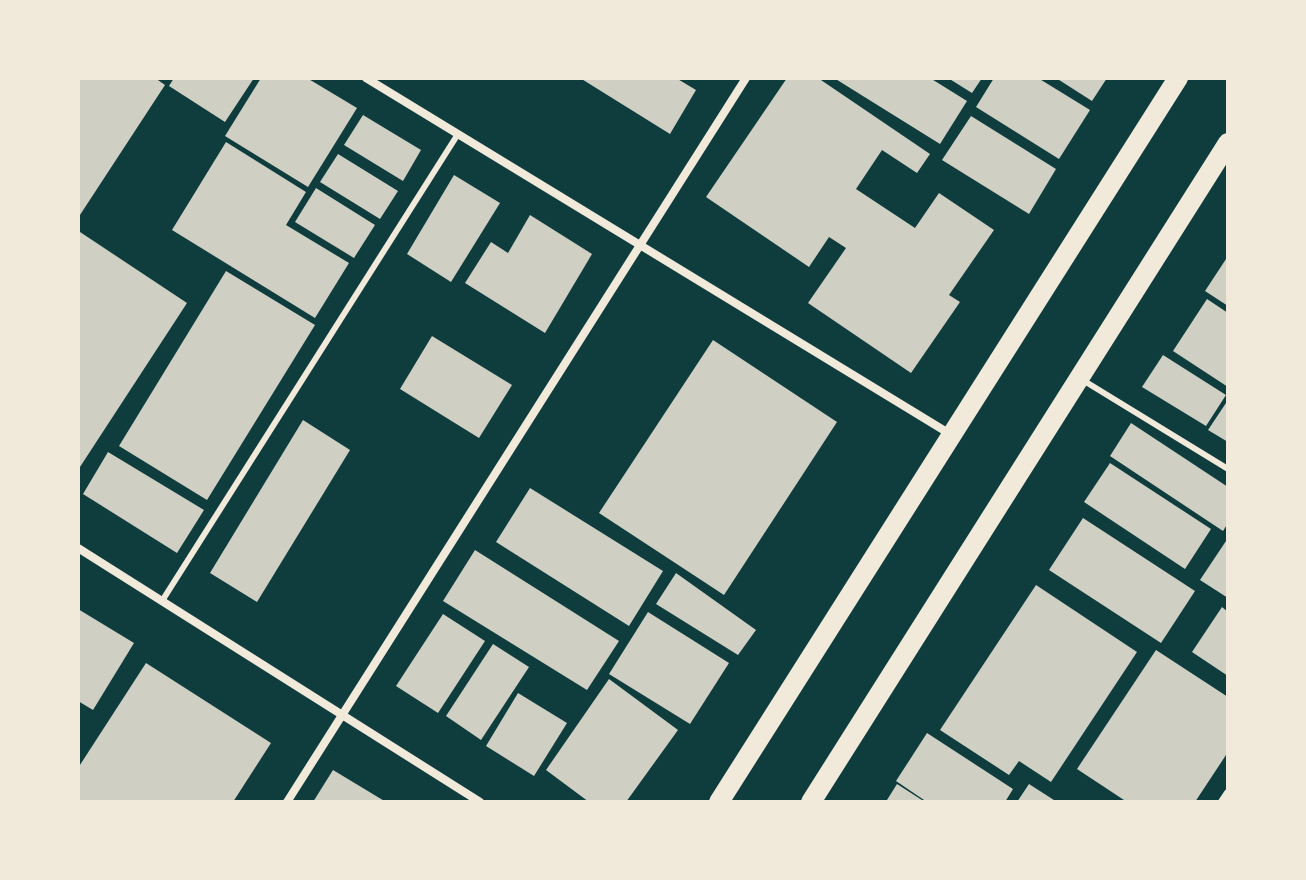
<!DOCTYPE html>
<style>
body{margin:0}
#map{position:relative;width:1306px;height:880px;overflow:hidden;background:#0f3d3e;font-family:"Asap Condensed",sans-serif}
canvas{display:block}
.frame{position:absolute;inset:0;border:80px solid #f1e9da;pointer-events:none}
</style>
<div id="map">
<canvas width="1306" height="880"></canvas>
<div class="frame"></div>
</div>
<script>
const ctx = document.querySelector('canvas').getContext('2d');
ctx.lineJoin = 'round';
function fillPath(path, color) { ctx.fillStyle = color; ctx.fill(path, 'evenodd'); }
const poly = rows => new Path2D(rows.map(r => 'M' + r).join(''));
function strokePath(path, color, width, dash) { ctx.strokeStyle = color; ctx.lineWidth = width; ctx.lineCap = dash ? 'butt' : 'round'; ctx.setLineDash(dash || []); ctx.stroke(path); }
const building = poly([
 [78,78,155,78,165,85,78,218],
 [174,78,254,78,225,122,169,86],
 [261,78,307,78,357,108,308,187,225,136],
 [580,78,676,78,696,90,670,134],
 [787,78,818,78,930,154,917,173,882,150,856,189,915,228,939,193,994,230,949,295,960,302,911,373,808,303,846,248,829,237,809,267,706,197],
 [834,78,930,78,967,101,940,144],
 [948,78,982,78,972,93],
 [994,78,1038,78,1090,110,1059,159,976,107],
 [1056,78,1107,78,1092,101],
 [363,115,421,150,403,181,344,145],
 [971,116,1056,169,1029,214,942,160],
 [226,142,306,192,286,225,349,263,315,318,172,230],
 [338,154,398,191,380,219,320,182],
 [454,175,500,203,451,282,407,254],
 [316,188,375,225,354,258,295,222],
 [530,215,592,254,545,333,465,283,491,242,508,253],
 [80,232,187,303,78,470,78,235],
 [1228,256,1228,306,1205,291],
 [226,271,315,325,207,500,119,446],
 [1207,299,1228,313,1228,387,1173,351],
 [432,336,512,385,479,438,400,389],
 [713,340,837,422,724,595,599,513],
 [1163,355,1226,395,1206,426,1142,387],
 [1228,400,1228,442,1208,430],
 [303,420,350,450,257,602,210,573],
 [1131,423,1228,487,1228,523,1223,531,1110,456],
 [108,452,204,510,177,553,83,494],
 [1110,463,1211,529,1185,569,1084,502],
 [530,488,663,571,629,626,496,542],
 [1083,518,1195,591,1161,643,1049,570],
 [1228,538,1228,598,1200,580],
 [475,550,619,641,587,690,443,601],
 [676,573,756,630,738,655,656,604],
 [1036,585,1137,652,1051,782,1019,761,1009,775,940,730],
 [1222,607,1228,612,1228,676,1192,652],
 [78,609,134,643,93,710,78,701],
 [648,612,729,663,690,724,609,674],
 [443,614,485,641,438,713,396,686],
 [493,644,529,667,481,740,446,716],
 [1156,650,1228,697,1228,752,1195,802,1127,802,1077,769],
 [146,663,271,743,233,802,78,802,78,768],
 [609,679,678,730,626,802,589,802,546,770],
 [518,693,567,723,534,776,486,746],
 [927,733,1013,789,1005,802,927,802,896,781],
 [333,770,386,802,313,802],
 [897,784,925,802,890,802,887,800],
 [1029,784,1057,802,1017,802]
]);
const service = poly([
 [1081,379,1228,469],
 [162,601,458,134]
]);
const minor = poly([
 [366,78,950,434],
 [78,548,480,802],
 [287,802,746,78],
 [1222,802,1228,793]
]);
const primary = poly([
 [719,802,1178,78],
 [811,802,1228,143]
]);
fillPath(building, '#cfcfc3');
strokePath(service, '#f1e9da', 6);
strokePath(minor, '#f1e9da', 8);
strokePath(primary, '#f1e9da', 20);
</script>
